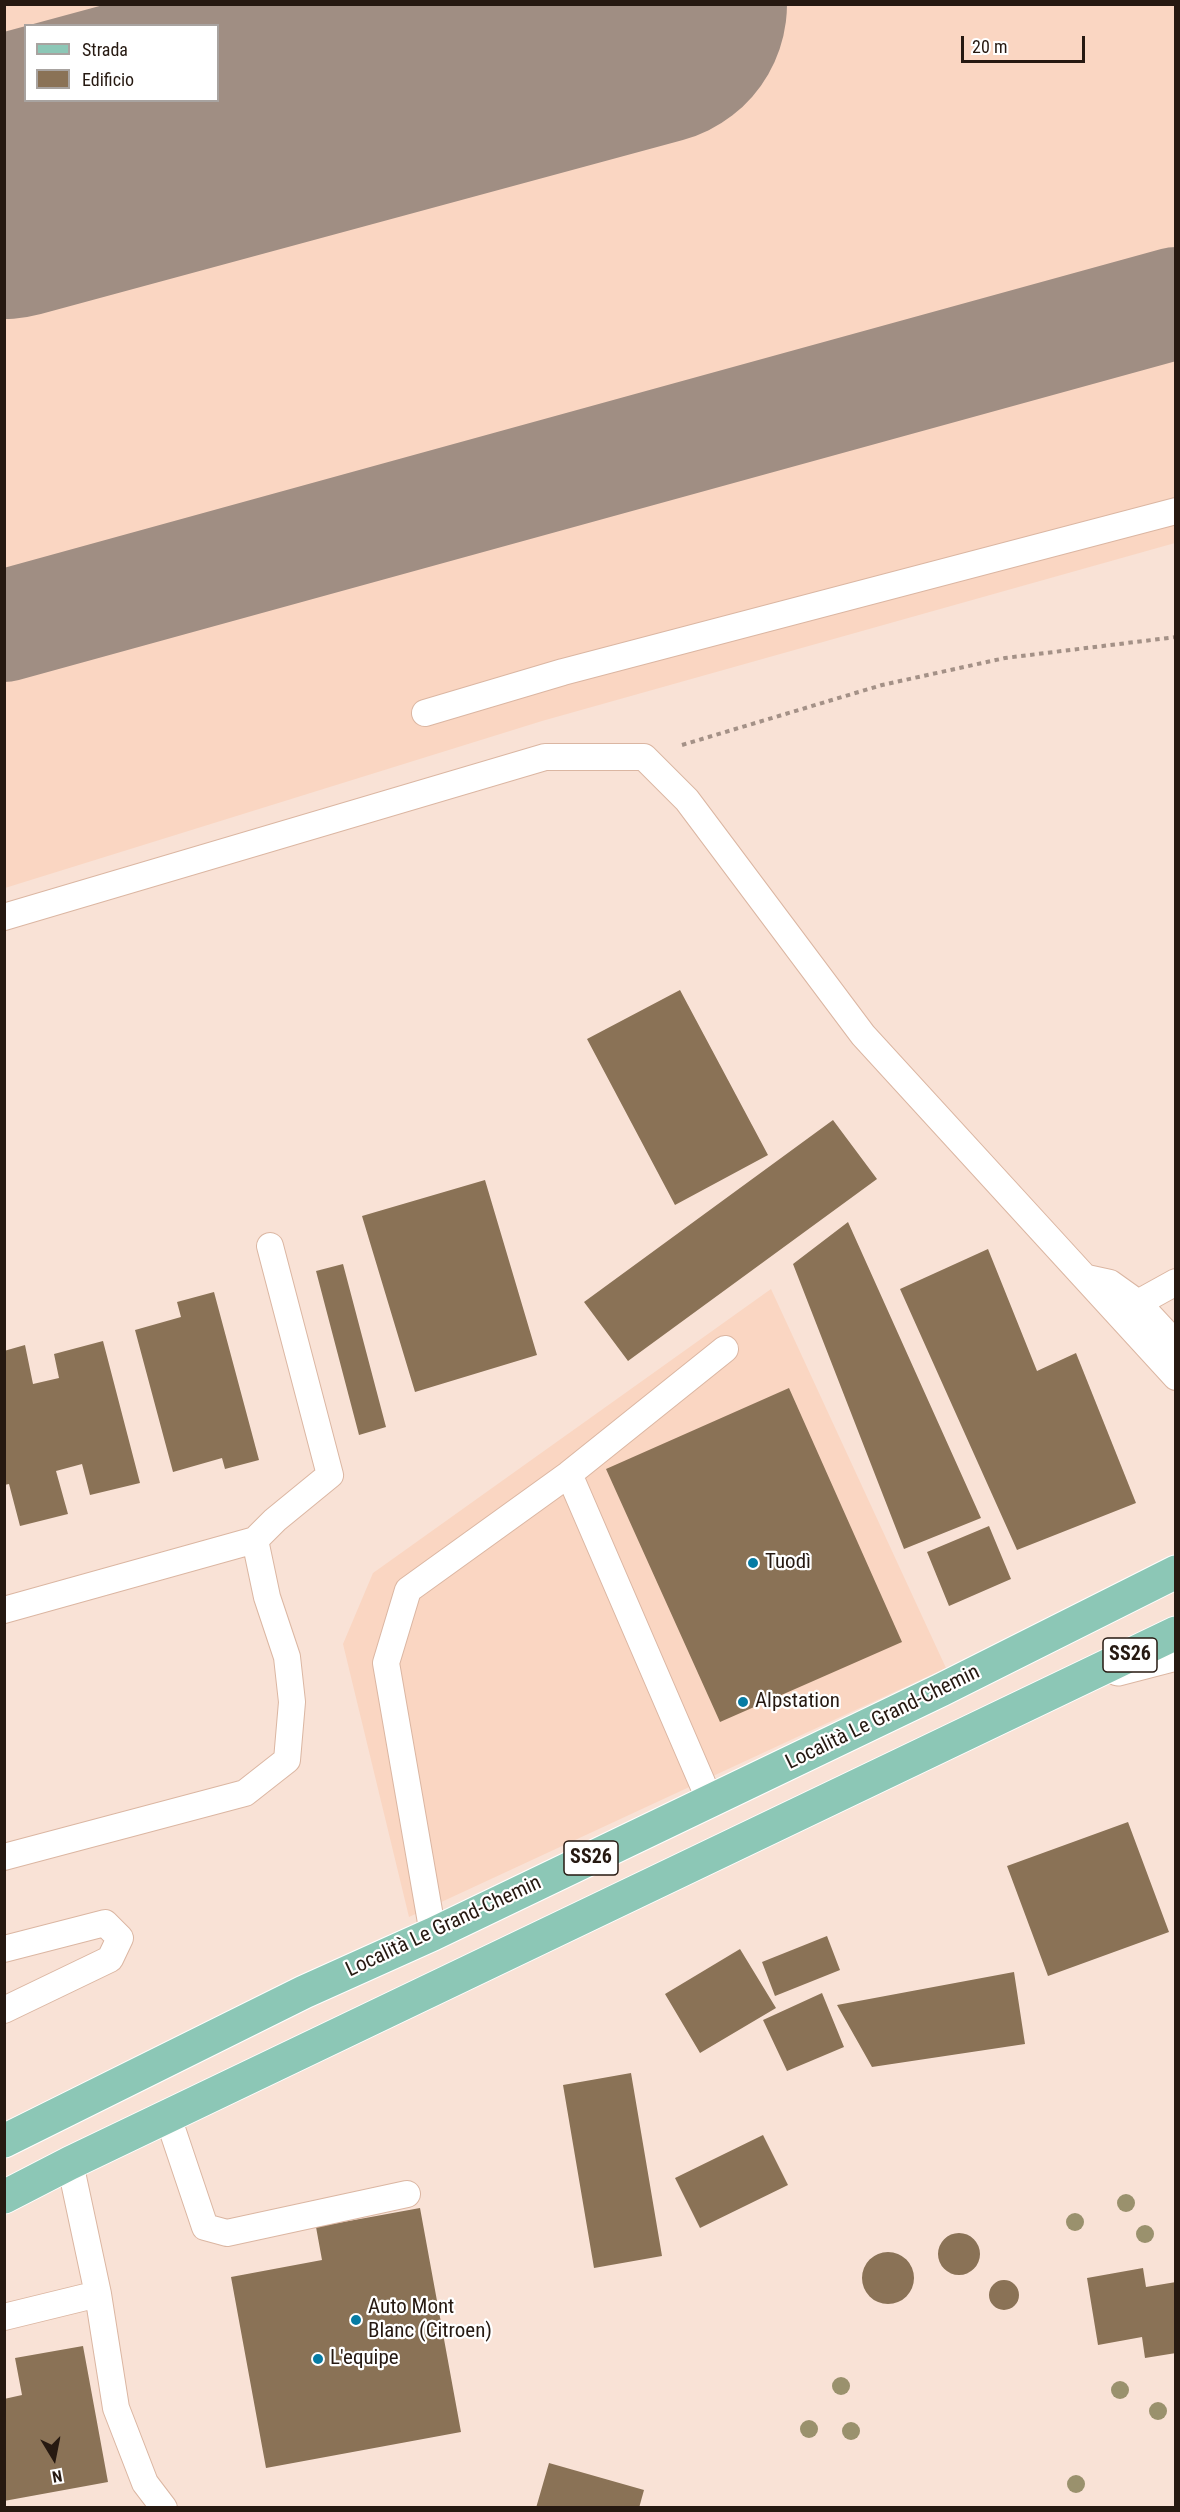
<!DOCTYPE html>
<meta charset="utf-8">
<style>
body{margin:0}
#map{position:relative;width:1180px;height:2512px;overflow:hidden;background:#f9e2d6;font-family:"Roboto Condensed",sans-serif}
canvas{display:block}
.frame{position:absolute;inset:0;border:6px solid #261911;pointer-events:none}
.legend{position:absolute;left:24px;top:24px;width:195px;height:78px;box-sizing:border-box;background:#fff;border:2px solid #a8a3a0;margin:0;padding:8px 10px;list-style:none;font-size:18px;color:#261911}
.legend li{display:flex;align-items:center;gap:12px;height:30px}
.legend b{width:30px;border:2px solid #a8a3a0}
.north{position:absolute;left:24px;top:2428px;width:60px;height:60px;-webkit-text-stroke:4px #fff;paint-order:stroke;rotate:170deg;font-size:16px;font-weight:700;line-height:24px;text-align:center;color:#261911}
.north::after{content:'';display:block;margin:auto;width:21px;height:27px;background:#261911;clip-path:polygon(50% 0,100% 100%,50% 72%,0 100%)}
.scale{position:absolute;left:961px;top:36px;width:124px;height:27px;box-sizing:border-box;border:3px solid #261911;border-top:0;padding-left:8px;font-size:18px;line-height:21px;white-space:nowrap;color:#261911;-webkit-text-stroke:4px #fff;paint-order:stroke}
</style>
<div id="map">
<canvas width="1180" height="2512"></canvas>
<div class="frame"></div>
<ul class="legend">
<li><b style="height:8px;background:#8cc7b6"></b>Strada</li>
<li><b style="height:16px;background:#8a7256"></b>Edificio</li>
</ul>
<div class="north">N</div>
<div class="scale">20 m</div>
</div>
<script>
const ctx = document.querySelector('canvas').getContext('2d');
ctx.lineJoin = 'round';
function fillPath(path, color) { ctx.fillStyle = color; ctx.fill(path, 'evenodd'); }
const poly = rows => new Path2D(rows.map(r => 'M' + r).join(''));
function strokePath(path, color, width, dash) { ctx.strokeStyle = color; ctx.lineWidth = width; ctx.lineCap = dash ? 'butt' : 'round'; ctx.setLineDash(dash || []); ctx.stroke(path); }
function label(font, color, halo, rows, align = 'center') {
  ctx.font = font + ' "Roboto Condensed",sans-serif'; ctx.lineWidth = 4.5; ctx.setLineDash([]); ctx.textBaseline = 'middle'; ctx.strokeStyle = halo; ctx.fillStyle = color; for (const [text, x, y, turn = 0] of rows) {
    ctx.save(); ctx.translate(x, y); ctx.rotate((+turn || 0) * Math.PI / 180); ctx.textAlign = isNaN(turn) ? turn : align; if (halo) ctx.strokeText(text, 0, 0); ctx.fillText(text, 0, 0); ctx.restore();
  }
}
const built = poly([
 [5,5,1175,5,1175,543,542,721,5,888],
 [26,26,218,26,218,100,26,100],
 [771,1289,946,1668,409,1917,343,1644,373,1573]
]);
const taxiway = poly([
 [4,626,1176,303]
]);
const runway = poly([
 [4,178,646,4]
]);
const building = poly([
 [680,990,768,1155,675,1205,587,1039],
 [833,1120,877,1179,628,1361,584,1302],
 [485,1180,537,1355,415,1392,362,1216],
 [848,1222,981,1518,904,1549,793,1264],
 [988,1249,1037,1371,1076,1353,1136,1503,1017,1550,900,1289],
 [343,1264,386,1427,359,1435,316,1271],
 [214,1292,259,1460,225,1469,222,1458,173,1472,135,1330,181,1317,177,1302],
 [103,1341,140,1483,90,1495,82,1464,56,1471,68,1514,20,1526,9,1484,4,1485,4,1351,25,1345,33,1384,59,1378,54,1354],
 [789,1388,902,1642,720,1722,606,1469],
 [989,1526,1011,1579,949,1606,927,1552],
 [1128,1822,1169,1932,1048,1976,1007,1866],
 [827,1936,840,1970,775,1996,762,1962],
 [740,1949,776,2008,700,2053,665,1994],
 [1014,1972,1025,2044,872,2067,837,2005],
 [822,1993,844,2047,787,2071,763,2020],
 [631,2073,662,2256,594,2268,563,2085],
 [763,2135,788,2185,700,2228,675,2178],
 [420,2208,461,2432,266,2468,231,2277,322,2260,316,2227],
 '938 2254a21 21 0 1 1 42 0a21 21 0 1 1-42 0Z',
 '862 2278a26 26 0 1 1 52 0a26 26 0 1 1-52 0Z',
 [1143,2268,1146,2287,1176,2282,1176,2353,1145,2358,1142,2337,1098,2345,1087,2278],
 '989 2295a15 15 0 1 1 30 0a15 15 0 1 1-30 0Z',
 [83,2346,108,2482,4,2501,4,2399,22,2395,15,2358],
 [549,2463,644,2490,639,2508,536,2508]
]);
const path = poly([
 [682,745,882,685,1005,658,1176,637]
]);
const lane = poly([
 [425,713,563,672,1176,511],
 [4,917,545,757,644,757,687,800,863,1035,1176,1377],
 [1087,1278,1110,1283,1138,1303,1176,1344],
 [1138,1303,1176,1282],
 [4,1610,255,1540],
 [710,1801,569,1474,725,1349],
 [4,1857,245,1793,287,1760,292,1702,287,1657,267,1597,255,1540,275,1520,330,1475,270,1246],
 [433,1934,386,1663,408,1590,569,1474],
 [4,1949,105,1923,120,1938,110,1959,4,2010],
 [168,2117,205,2227,227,2233,407,2194],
 [70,2163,98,2294,116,2408,145,2483,164,2508],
 [4,2317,98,2294]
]);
const street = poly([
 [1118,1669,1176,1654]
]);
const primary = poly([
 [4,2141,304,1992,433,1934,941,1690,1176,1572],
 [4,2197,70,2163,1176,1633]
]);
const trees = [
 [1126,2203],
 [1075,2222],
 [1145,2234],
 [841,2386],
 [1120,2390],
 [1158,2411],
 [809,2429],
 [851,2431],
 [1076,2484]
];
const markers = [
 [753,1563,6,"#067ba3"],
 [743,1702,6,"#067ba3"],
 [356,2320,6,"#067ba3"],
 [318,2359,6,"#067ba3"]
];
const shields = [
 [1130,1655,54],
 [591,1858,54]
];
const shieldNames = [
 ["SS26",1130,1655],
 ["SS26",591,1858]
];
const poiNames = [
 ["Tuodì",765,1563],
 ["Alpstation",755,1702],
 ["Auto Mont",368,2308],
 ["Blanc (Citroen)",368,2332],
 ["L'equipe",330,2359]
];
const streetNames = [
 ["Località Le Grand-Chemin",883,1718,-26],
 ["Località Le Grand-Chemin",444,1927,-25]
];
fillPath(built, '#fad6c2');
strokePath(taxiway, '#a08e83', 112);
strokePath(runway, '#a08e83', 282);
fillPath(building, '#8a7256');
strokePath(lane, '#dbb6a2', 28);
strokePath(street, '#dbb6a2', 35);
strokePath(primary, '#fff', 35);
strokePath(path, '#a49187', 4, [4.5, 4.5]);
strokePath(lane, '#fff', 26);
strokePath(street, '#fff', 33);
strokePath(primary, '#8cc7b6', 33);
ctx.fillStyle = '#9a916d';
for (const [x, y] of trees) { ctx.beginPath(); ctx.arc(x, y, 9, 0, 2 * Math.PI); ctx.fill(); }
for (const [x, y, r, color] of markers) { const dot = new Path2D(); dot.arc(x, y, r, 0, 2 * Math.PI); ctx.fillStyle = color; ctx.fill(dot); strokePath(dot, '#fff', 2); }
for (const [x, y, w] of shields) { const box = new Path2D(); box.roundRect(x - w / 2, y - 17, w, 34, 4.5); ctx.fillStyle = '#fff'; ctx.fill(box); strokePath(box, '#261911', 1.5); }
label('bold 20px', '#261911', null, shieldNames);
label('21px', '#261911', '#fff', poiNames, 'left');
label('21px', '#261911', '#fff', streetNames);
</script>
